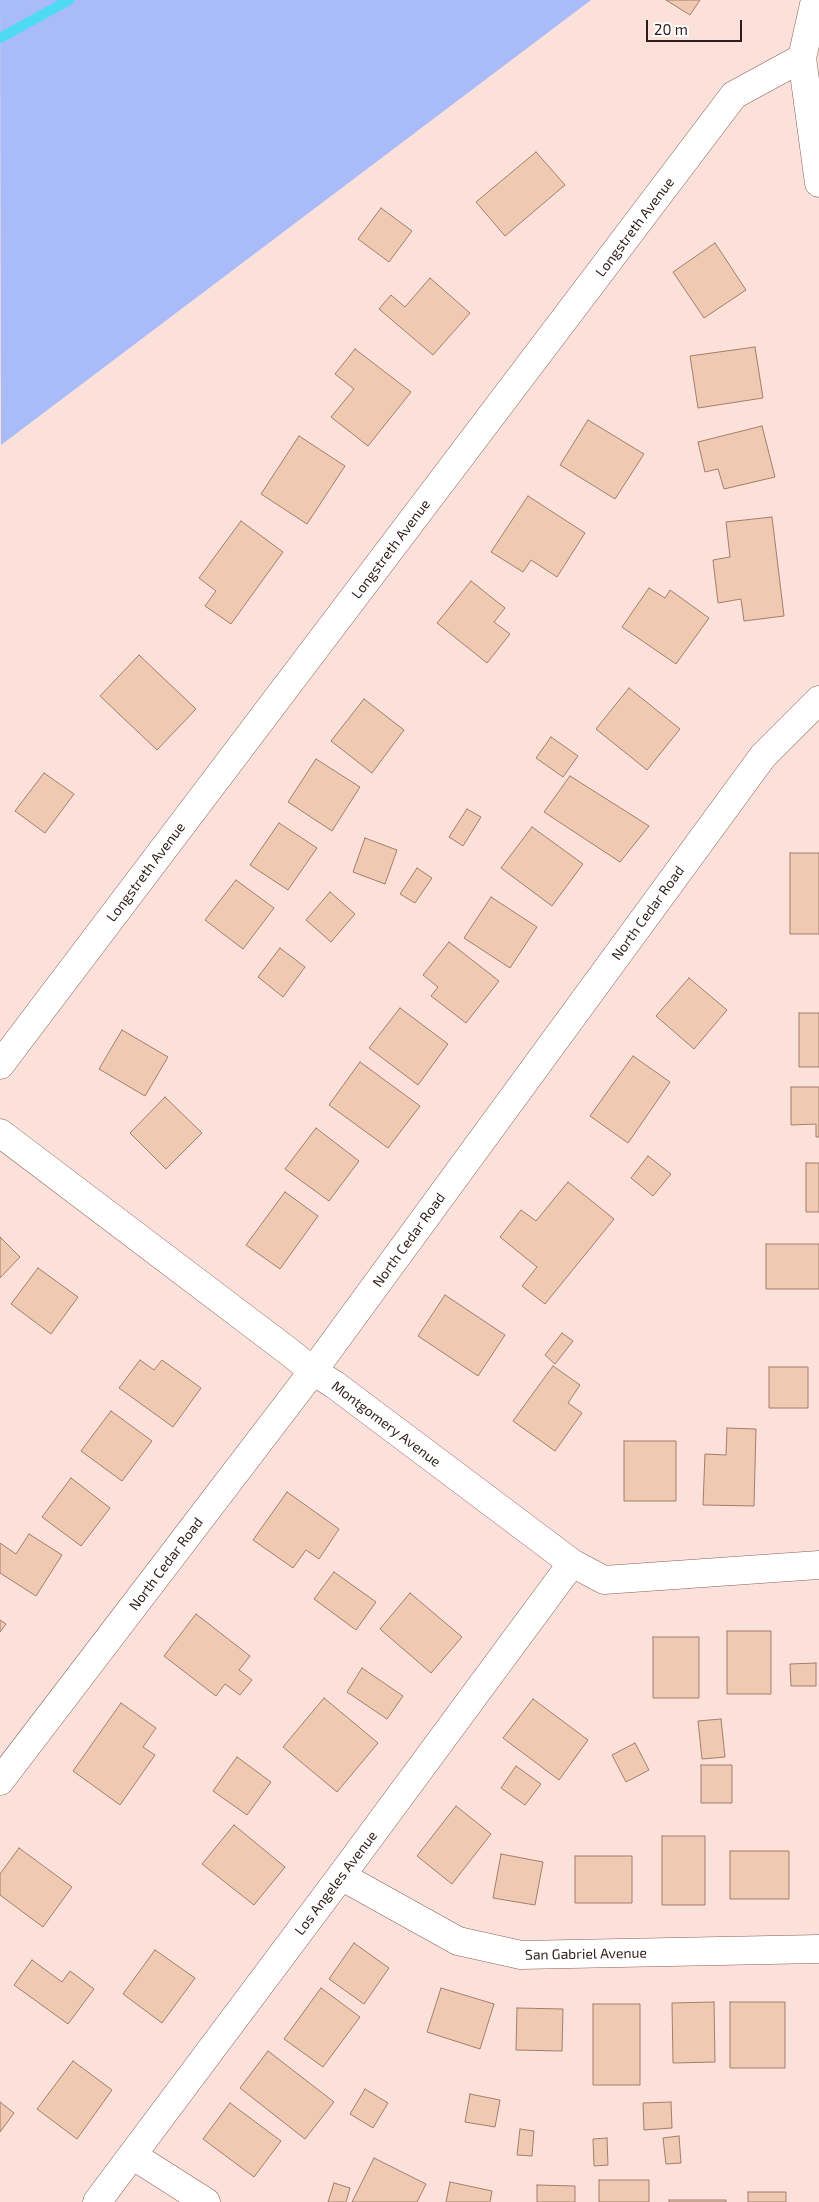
<!DOCTYPE html>
<style>
body{margin:0}
#map{position:relative;width:819px;height:2202px;overflow:hidden;background:#fce0da;font-family:"Exo 2",sans-serif}
canvas{display:block}
.scale{position:absolute;left:646px;top:20px;width:96px;height:22px;box-sizing:border-box;border:2px solid #2e1e1b;border-top:0;padding-left:6px;font-size:15px;line-height:18px;white-space:nowrap;color:#2e1e1b;-webkit-text-stroke:4px #fff;paint-order:stroke}
</style>
<div id="map">
<canvas width="819" height="2202"></canvas>
<div class="scale">20 m</div>
</div>
<script>
const ctx = document.querySelector('canvas').getContext('2d');
ctx.lineJoin = 'round';
function fillPath(path, color) { ctx.fillStyle = color; ctx.fill(path, 'evenodd'); }
const poly = rows => new Path2D(rows.map(r => 'M' + r).join(''));
function strokePath(path, color, width, dash) { ctx.strokeStyle = color; ctx.lineWidth = width; ctx.lineCap = dash ? 'butt' : 'round'; ctx.setLineDash(dash || []); ctx.stroke(path); }
function label(font, color, halo, rows, align = 'center') {
  ctx.font = font + ' "Exo 2",sans-serif'; ctx.lineWidth = 4; ctx.setLineDash([]); ctx.textBaseline = 'middle'; ctx.strokeStyle = halo; ctx.fillStyle = color; for (const [text, x, y, turn = 0] of rows) {
    ctx.save(); ctx.translate(x, y); ctx.rotate((+turn || 0) * Math.PI / 180); ctx.textAlign = isNaN(turn) ? turn : align; if (halo) ctx.strokeText(text, 0, 0); ctx.fillText(text, 0, 0); ctx.restore();
  }
}
const green = poly([
 [0,0,591,0,1,445]
]);
const stream = poly([
 [0,38,69,0]
]);
const building = poly([
 [666,0,700,0,690,15,666,0],
 [536,152,565,185,505,236,476,202,536,152],
 [381,208,412,231,389,262,358,239,381,208],
 [715,243,746,290,704,318,673,272,715,243],
 [430,278,470,313,433,355,379,309,391,295,405,307,430,278],
 [755,347,763,398,698,408,690,356,755,347],
 [355,349,411,392,368,446,331,417,354,389,335,374,355,349],
 [588,420,644,454,615,499,560,465,588,420],
 [762,426,775,477,724,489,718,469,705,472,698,442,762,426],
 [299,436,345,466,307,524,261,494,299,436],
 [528,496,585,533,557,577,531,560,523,572,491,552,528,496],
 [772,517,784,616,744,621,741,599,718,603,713,560,730,557,726,522,772,517],
 [241,521,283,552,231,624,205,606,216,591,199,578,241,521],
 [471,581,505,608,494,622,510,634,487,663,437,623,471,581],
 [649,588,665,598,670,590,709,618,676,664,622,627,649,588],
 [139,655,196,709,157,750,100,696,139,655],
 [629,688,680,729,647,770,596,729,629,688],
 [364,699,404,730,372,773,331,741,364,699],
 [551,737,578,756,563,777,536,758,551,737],
 [316,759,360,787,332,831,288,802,316,759],
 [44,773,74,794,45,833,15,811,44,773],
 [570,776,649,826,620,862,544,812,570,776],
 [467,809,481,817,463,846,449,837,467,809],
 [279,823,317,848,288,890,250,865,279,823],
 [532,827,583,864,552,906,501,868,532,827],
 [365,838,397,850,385,884,353,872,365,838],
 [790,853,819,853,819,934,790,934,790,853],
 [417,868,432,878,415,903,400,894,417,868],
 [236,880,274,908,243,949,205,920,236,880],
 [330,892,355,914,331,942,306,920,330,892],
 [491,897,537,927,510,968,464,938,491,897],
 [449,942,499,981,466,1023,431,996,438,987,423,975,449,942],
 [280,948,305,967,283,997,258,977,280,948],
 [689,978,727,1010,694,1049,656,1016,689,978],
 [400,1008,448,1044,418,1085,369,1048,400,1008],
 [799,1013,819,1013,819,1067,799,1067,799,1013],
 [122,1030,168,1057,145,1096,99,1069,122,1030],
 [633,1056,670,1082,628,1143,590,1116,633,1056],
 [360,1062,420,1106,388,1148,329,1105,360,1062],
 [791,1087,819,1087,819,1137,816,1137,816,1124,791,1125,791,1087],
 [165,1097,202,1133,166,1169,130,1133,165,1097],
 [316,1128,359,1161,329,1201,285,1169,316,1128],
 [648,1156,671,1174,653,1196,631,1178,648,1156],
 [806,1163,819,1163,819,1212,806,1212,806,1163],
 [568,1182,614,1219,545,1304,522,1286,537,1267,500,1237,521,1210,536,1221,568,1182],
 [285,1192,318,1216,280,1269,246,1245,285,1192],
 [0,1237,20,1257,0,1278,0,1237],
 [766,1244,819,1244,819,1289,766,1289,766,1244],
 [38,1268,78,1297,51,1334,11,1304,38,1268],
 [445,1295,505,1335,478,1376,418,1336,445,1295],
 [562,1333,573,1341,555,1364,545,1355,562,1333],
 [140,1360,154,1370,162,1360,201,1388,173,1427,119,1388,140,1360],
 [553,1366,580,1385,568,1403,582,1413,555,1451,513,1421,553,1366],
 [769,1367,808,1367,808,1408,769,1408,769,1367],
 [111,1411,152,1441,122,1481,81,1451,111,1411],
 [727,1428,756,1429,754,1506,703,1505,705,1454,726,1455,727,1428],
 [624,1441,676,1441,676,1501,624,1501,624,1441],
 [71,1478,110,1508,81,1546,42,1517,71,1478],
 [287,1492,339,1529,319,1559,306,1550,293,1568,253,1540,287,1492],
 [29,1534,62,1555,36,1596,0,1573,0,1543,16,1554,29,1534],
 [334,1572,376,1602,356,1630,314,1599,334,1572],
 [410,1593,462,1637,431,1673,380,1629,410,1593],
 [196,1614,250,1656,239,1670,252,1680,240,1695,225,1684,216,1696,164,1656,196,1614],
 [0,1620,6,1624,0,1632,0,1620],
 [727,1631,771,1631,771,1694,727,1694,727,1631],
 [653,1637,699,1637,699,1698,653,1698,653,1637],
 [816,1663,816,1686,791,1686,790,1664,816,1663],
 [362,1668,403,1696,387,1719,347,1692,362,1668],
 [324,1698,378,1743,337,1792,283,1747,324,1698],
 [533,1699,588,1740,559,1780,503,1738,533,1699],
 [121,1703,156,1728,143,1747,155,1755,120,1805,73,1771,121,1703],
 [721,1719,725,1757,702,1759,698,1721,721,1719],
 [635,1743,649,1770,626,1782,612,1755,635,1743],
 [237,1757,271,1782,247,1815,213,1791,237,1757],
 [701,1765,732,1765,732,1803,701,1803,701,1765],
 [516,1766,541,1784,525,1805,501,1788,516,1766],
 [456,1806,491,1834,452,1884,417,1856,456,1806],
 [234,1825,285,1867,254,1905,202,1864,234,1825],
 [662,1836,705,1836,705,1905,662,1905,662,1836],
 [19,1848,72,1887,43,1927,0,1895,0,1874,19,1848],
 [730,1851,789,1851,789,1899,730,1899,730,1851],
 [501,1854,543,1862,535,1905,493,1898,501,1854],
 [575,1856,632,1856,632,1903,575,1903,575,1856],
 [354,1943,389,1968,364,2004,329,1979,354,1943],
 [155,1950,195,1978,162,2023,123,1994,155,1950],
 [32,1960,62,1982,70,1971,94,1989,68,2024,14,1985,32,1960],
 [321,1988,360,2017,323,2067,284,2039,321,1988],
 [441,1988,494,2004,480,2049,427,2032,441,1988],
 [714,2002,715,2062,673,2063,672,2003,714,2002],
 [730,2002,785,2002,785,2068,730,2068,730,2002],
 [593,2004,640,2004,640,2085,593,2085,593,2004],
 [517,2008,563,2009,562,2051,516,2050,517,2008],
 [268,2051,334,2102,305,2139,240,2088,268,2051],
 [73,2061,112,2090,77,2139,37,2109,73,2061],
 [365,2089,388,2103,373,2128,350,2114,365,2089],
 [470,2094,500,2100,495,2127,465,2122,470,2094],
 [0,2102,14,2113,0,2132,0,2102],
 [671,2102,672,2128,644,2130,643,2103,671,2102],
 [230,2103,281,2141,254,2177,203,2139,230,2103],
 [520,2129,534,2131,532,2156,517,2155,520,2129],
 [679,2136,681,2163,666,2164,663,2138,679,2136],
 [607,2138,608,2165,594,2166,593,2139,607,2138],
 [374,2158,426,2184,417,2202,352,2202,374,2158],
 [599,2180,649,2180,649,2202,599,2202,599,2180],
 [450,2182,492,2191,490,2202,446,2202,450,2182],
 [334,2183,350,2188,346,2202,328,2202,334,2183],
 [537,2185,575,2186,575,2202,537,2202,537,2185],
 [748,2192,786,2192,786,2202,748,2202,748,2192],
 [669,2200,726,2200,726,2202,669,2202,669,2200]
]);
const street = poly([
 [815,0,802,58,819,183],
 [0,1065,734,95,802,58],
 [0,1133,288,1351,313,1371,335,1385,572,1563,604,1580,819,1565],
 [0,1781,313,1371,763,756,819,700],
 [341,1876,458,1941,521,1955,819,1949],
 [132,2155,206,2202],
 [97,2202,341,1876,572,1563]
]);
const streetNames = [
 ["Longstreth Avenue",635,227,-53],
 ["Longstreth Avenue",391,549,-53],
 ["Longstreth Avenue",146,872,-53],
 ["North Cedar Road",648,913,-54],
 ["North Cedar Road",409,1240,-54],
 ["Montgomery Avenue",386,1424,37],
 ["North Cedar Road",166,1564,-53],
 ["Los Angeles Avenue",336,1883,-53],
 ["San Gabriel Avenue",586,1954,-1]
];
fillPath(green, '#a9bcf9');
strokePath(stream, '#4edaf2', 10);
fillPath(building, '#f0c9b3');
strokePath(building, '#a27e6a', 1);
strokePath(street, '#876058', 29);
strokePath(street, '#fff', 28);
label('14px', '#2e1e1b', '#fff', streetNames);
</script>
